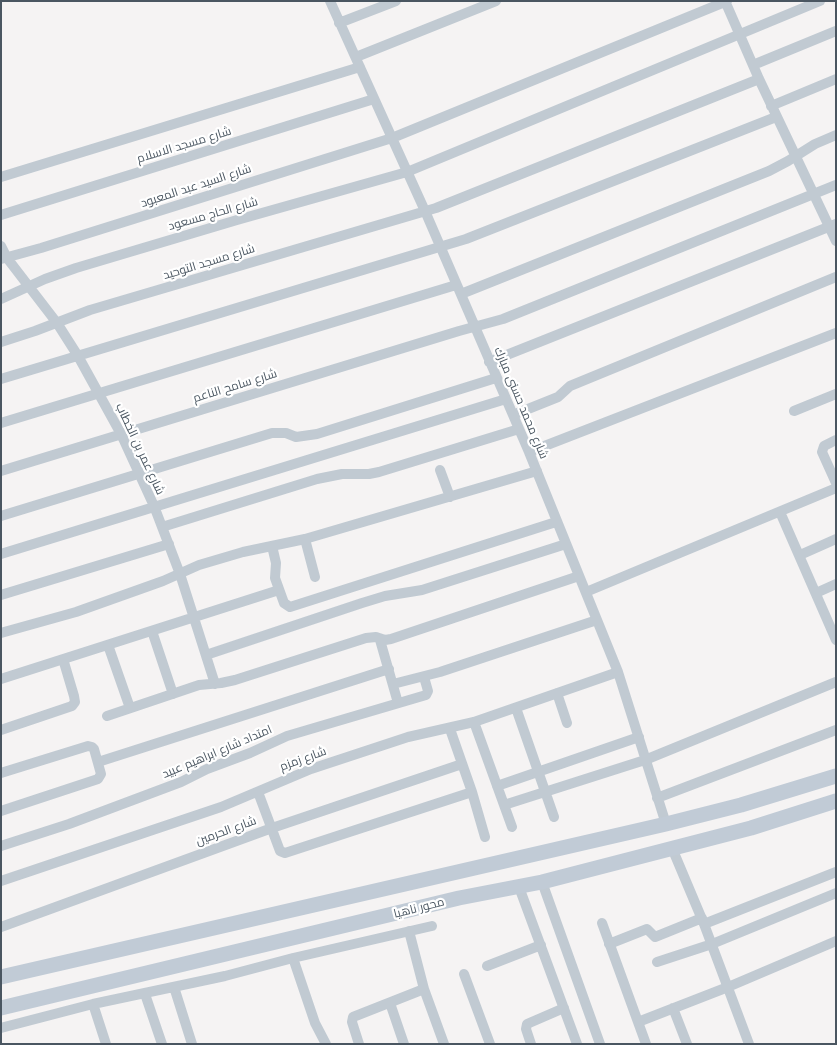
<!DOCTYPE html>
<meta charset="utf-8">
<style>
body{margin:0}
#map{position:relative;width:837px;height:1045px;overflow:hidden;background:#f5f3f3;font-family:Quicksand,sans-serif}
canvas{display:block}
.frame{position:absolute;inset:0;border:2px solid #4a5661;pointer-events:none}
</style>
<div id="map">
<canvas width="837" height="1045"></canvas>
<div class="frame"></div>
</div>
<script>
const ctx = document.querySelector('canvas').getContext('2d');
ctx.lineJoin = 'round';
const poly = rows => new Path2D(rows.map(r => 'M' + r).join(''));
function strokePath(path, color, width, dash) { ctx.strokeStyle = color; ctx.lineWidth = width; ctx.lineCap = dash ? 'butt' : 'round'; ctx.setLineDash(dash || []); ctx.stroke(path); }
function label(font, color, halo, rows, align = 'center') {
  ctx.font = font + ' Quicksand,Cairo,sans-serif'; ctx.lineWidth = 4.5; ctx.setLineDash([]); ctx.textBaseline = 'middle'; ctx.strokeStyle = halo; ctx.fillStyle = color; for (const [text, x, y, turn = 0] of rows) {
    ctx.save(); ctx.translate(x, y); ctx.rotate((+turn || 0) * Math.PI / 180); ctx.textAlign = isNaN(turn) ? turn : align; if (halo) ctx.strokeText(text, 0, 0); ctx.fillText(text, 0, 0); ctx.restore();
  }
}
const minor = poly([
 [330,1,425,211,529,452,618,672,666,824],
 [725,1,759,79,836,241],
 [339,23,396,1],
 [356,57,496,1],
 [753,65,836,31],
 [771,106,836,79],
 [1,177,360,67],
 [1,215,374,99],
 [1,246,7,258,57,323,78,356,121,434,154,506,180,574,215,684],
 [1,259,41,248,392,138,727,1],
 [461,294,769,171,788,161,815,144,836,135],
 [1,299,45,279,76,268,237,220,407,172,820,1],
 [1,342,35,331,90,310,436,208,759,79],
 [489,362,836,224],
 [1,379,466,239,776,117],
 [794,411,836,394],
 [513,415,558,397,570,386,836,277],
 [1,423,456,285],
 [836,440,824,446,822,452,836,483],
 [529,452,836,333],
 [440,470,450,497],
 [1,471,459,331,503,319,836,185],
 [780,512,836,640],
 [1,516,272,433,286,433,296,437,317,434,496,378],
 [162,527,317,479,342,474,369,474,379,472,519,429],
 [305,539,315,577],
 [272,546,276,563,275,578,284,603,290,607,556,522],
 [1,554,506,399],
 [800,555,836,539],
 [586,592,836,488],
 [816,593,836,584],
 [1,595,169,544],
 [152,631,173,694],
 [1,633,76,612,163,581,199,565,243,552,305,539,537,471],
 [380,640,398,703],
 [108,645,130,708],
 [206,655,362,603,385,596,422,590,566,544],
 [1,679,279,590],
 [393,684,440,672,597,620],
 [557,693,567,723],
 [516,708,554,817],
 [107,716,199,685,221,683,235,680,366,638,376,637,385,640,391,639,579,576],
 [474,722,512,827],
 [450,729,472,792,485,837],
 [1,730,72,706,75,702,74,696,63,659],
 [98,762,389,669],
 [1,773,88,746,92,747,94,749,101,774,98,779,1,811],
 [497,786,639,737],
 [258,792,280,851,285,853,472,792],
 [657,798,836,730],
 [504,805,645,760,836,682],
 [1,846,69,824,181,782,207,769,250,753,287,736,426,695,428,691,424,677],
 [672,848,704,924,749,1044],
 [1,881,221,807,311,769,408,737,474,722,618,672],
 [542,882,600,1044],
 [519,887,577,1044],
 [602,923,646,1044],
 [704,924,836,872],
 [1,927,272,828,462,764],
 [409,931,424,989,444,1044],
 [609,944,647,929,655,937,702,918],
 [293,958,315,1023,326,1044],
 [657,962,712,944,836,893],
 [487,966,541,945],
 [464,974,490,1044],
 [174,987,192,1044],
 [145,994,162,1044],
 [390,1003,404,1044],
 [93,1004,106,1044],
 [673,1008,687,1044],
 [638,1022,728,987,836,941],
 [1,1028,93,1004,225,976,293,958,432,926],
 [359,1044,352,1022,353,1017,424,989],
 [531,1044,526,1029,527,1024,564,1008]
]);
const secondary = poly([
 [1,977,666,824,741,805,836,776],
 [1,1008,459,898,542,882,751,828,836,801]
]);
const streetNames = [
 ["شارع مسجد الاسلام",184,145,-17],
 ["شارع السيد عبد المعبود",196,186,-18],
 ["شارع الحاج مسعود",213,214,-16],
 ["شارع مسجد التوحيد",209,262,-17],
 ["شارع سامح الناعم",235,386,-17],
 ["شارع محمد حسنى مبارك",521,403,67],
 ["شارع عمر بن الخطاب",140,449,65],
 ["امتداد شارع ابراهيم عبيد",217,752,-23],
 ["شارع زمزم",303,759,-20],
 ["شارع الحرمين",226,831,-20],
 ["محور ناهيا",419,908,-14]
];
strokePath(minor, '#c1cad2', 10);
strokePath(secondary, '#c1cbd6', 15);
label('12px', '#4a5661', '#fff', streetNames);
</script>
